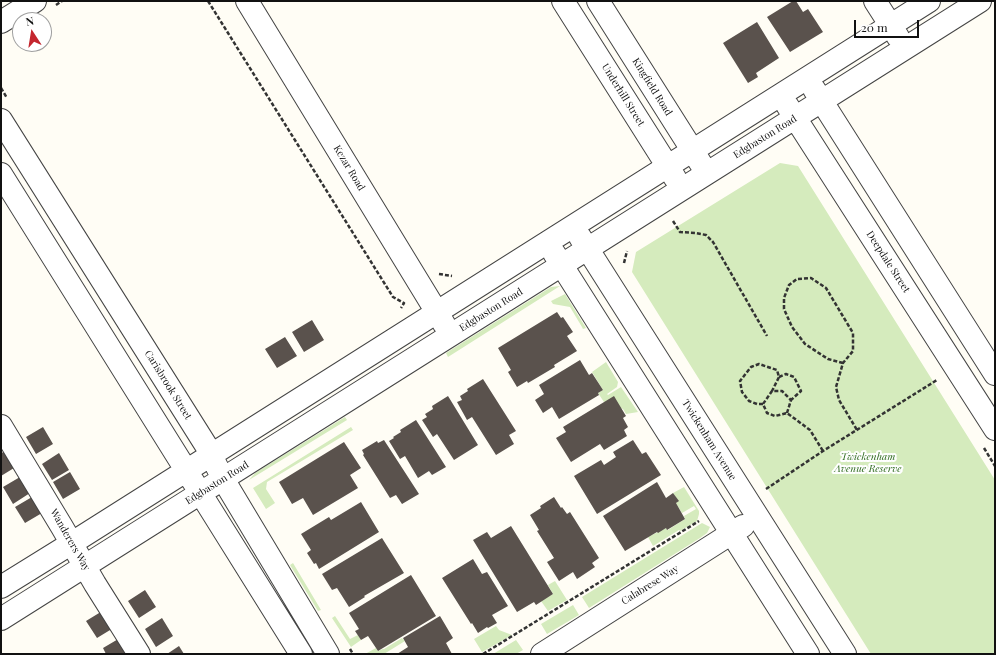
<!DOCTYPE html>
<style>
body{margin:0}
#map{position:relative;width:996px;height:655px;overflow:hidden;background:#fffdf5;font-family:"Playfair Display",serif}
canvas{display:block}
.frame{position:absolute;inset:0;border:2px solid #111;pointer-events:none}
.north{position:absolute;left:12px;top:12px;width:40px;height:40px;box-sizing:border-box;background:#fff;border:1px solid #a0a0a0;border-radius:50%;rotate:348deg;font-size:11px;font-weight:700;line-height:16px;text-align:center;color:#111}
.north::after{content:'';display:block;margin:auto;width:14px;height:18px;background:#c4262e;clip-path:polygon(50% 0,100% 100%,50% 72%,0 100%)}
.scale{position:absolute;left:854px;top:20px;width:65px;height:18px;box-sizing:border-box;border:2px solid #111;border-top:0;padding-left:5px;font-size:12px;line-height:14px;white-space:nowrap;color:#111;-webkit-text-stroke:3px #fff;paint-order:stroke}
</style>
<div id="map">
<canvas width="996" height="655"></canvas>
<div class="frame"></div>
<div class="north">N</div>
<div class="scale">20 m</div>
</div>
<script>
const ctx = document.querySelector('canvas').getContext('2d');
ctx.lineJoin = 'round';
function fillPath(path, color) { ctx.fillStyle = color; ctx.fill(path, 'evenodd'); }
const poly = rows => new Path2D(rows.map(r => 'M' + r).join(''));
function strokePath(path, color, width, dash) { ctx.strokeStyle = color; ctx.lineWidth = width; ctx.lineCap = dash ? 'butt' : 'round'; ctx.setLineDash(dash || []); ctx.stroke(path); }
function label(font, color, halo, rows, align = 'center') {
  ctx.font = font + ' "Playfair Display",serif'; ctx.lineWidth = 4; ctx.setLineDash([]); ctx.textBaseline = 'middle'; ctx.strokeStyle = halo; ctx.fillStyle = color; for (const [text, x, y, turn = 0] of rows) {
    ctx.save(); ctx.translate(x, y); ctx.rotate((+turn || 0) * Math.PI / 180); ctx.textAlign = isNaN(turn) ? turn : align; if (halo) ctx.strokeText(text, 0, 0); ctx.fillText(text, 0, 0); ctx.restore();
  }
}
const green = poly([
 [780,163,798,166,995,480,995,654,871,654,632,272,636,252],
 [560,286,448,357,446,353,551,287],
 [565,294,586,328,583,329,582,327,570,307,553,304,551,301],
 [606,362,618,382,617,387,607,394,608,395,621,387,638,412,626,414,623,409,604,402,598,393,603,390,592,372],
 [345,417,347,420,249,480,255,473],
 [351,427,353,430,267,482,266,489,275,503,266,509,253,488],
 [684,487,699,511,699,514,697,521,680,531,679,530,653,546,648,537,666,528,668,530,685,519,684,516,696,509,694,506,682,513,676,503,678,501,673,493],
 [702,523,710,527,707,533,700,538,589,608,582,597],
 [293,563,321,610,318,611,290,565],
 [555,581,567,600,548,611,541,601,553,594,548,585],
 [573,605,579,615,547,634,541,624],
 [335,616,350,639,358,635,361,640,351,647,332,618],
 [496,626,499,630,512,635,482,652,474,639],
 [402,638,405,641,384,654,365,654,376,648,378,651,383,649,384,649],
 [516,640,523,650,516,654,493,654]
]);
const building = poly([
 [793,1,796,1,803,12,808,9,823,32,790,52,767,17],
 [757,22,779,58,756,73,758,77,748,83,723,43],
 [557,312,561,318,563,317,573,332,567,336,577,351,554,365,555,367,528,383,527,381,517,387,508,372,511,370,498,348],
 [312,320,324,340,304,352,292,332],
 [285,337,297,356,277,368,265,349],
 [580,360,589,375,592,373,603,390,598,393,599,395,559,419,552,407,543,413,535,400,544,394,539,385],
 [483,379,516,431,509,435,514,444,496,455,472,417,467,420,457,402,462,400,460,396,468,391,467,389],
 [448,396,478,445,454,460,437,434,433,437,422,420,427,417,425,414,433,409,432,406],
 [614,396,626,416,623,418,628,427,624,430,627,436,604,450,600,444,571,462,556,438,566,432,563,427],
 [416,420,446,467,432,475,429,471,418,478,405,456,400,459,389,441,394,438,393,437,401,432,400,430],
 [43,427,53,444,36,454,26,437],
 [384,440,419,494,402,504,396,495,390,498,363,455,364,454,362,450,377,441,378,443],
 [633,440,642,454,646,452,661,475,597,514,574,476,601,460,604,465,616,457,613,452],
 [344,442,361,468,350,475,358,488,313,515,303,498,292,504,279,482],
 [4,452,14,468,1,476,1,453],
 [59,453,69,470,52,480,42,464],
 [70,472,80,489,63,499,53,482],
 [20,477,30,493,13,504,3,487],
 [657,482,666,498,673,493,679,501,676,503,685,519,667,530,666,528,658,533,657,532,625,551,603,516],
 [32,497,42,513,25,523,15,507],
 [554,497,561,508,562,507,567,514,570,512,599,558,592,563,595,567,577,579,573,572,559,581,547,562,554,558,537,531,539,530,530,515,541,508,540,506],
 [361,502,379,532,319,569,316,563,314,564,307,553,311,550,301,534,329,517,331,520],
 [511,526,553,594,536,605,534,602,517,612,473,540,487,532,491,538],
 [382,538,404,573,364,596,365,597,349,607,337,588,332,590,322,574],
 [473,559,482,574,487,572,508,606,492,615,497,623,488,628,487,627,478,633,472,623,471,624,442,578],
 [411,575,436,616,378,651,368,636,361,640,355,631,359,629,349,613],
 [145,590,156,607,139,618,128,601],
 [104,610,115,627,97,638,86,621],
 [440,616,453,638,446,643,452,654,397,654,408,647,403,638],
 [162,618,173,636,156,647,145,629],
 [120,638,130,654,106,654,103,648],
 [179,646,184,654,167,654]
]);
const path = poly([
 [208,1,393,297,404,303,401,308],
 [56,5,62,1],
 [1,88,7,98],
 [673,221,680,232,696,233,706,235,713,242,767,336],
 [624,263,627,251],
 [439,274,452,276],
 [843,363,828,359,805,344,792,327,784,309,784,298,789,285,797,279,811,278,826,288,853,333,853,351,843,363,836,387,839,400,857,430],
 [779,377,786,374,794,377,801,391,791,400],
 [763,404,757,404,749,401,742,392,740,381,751,367,759,364,777,370,779,377,772,391],
 [787,413,791,400,782,391,772,391,763,404,767,413,775,416,787,413,810,430,823,451],
 [984,448,995,466],
 [766,489,823,451,937,380],
 [350,649,353,654],
 [483,654,699,521]
]);
const street = poly([
 [247,1,444,324],
 [563,1,675,178],
 [598,1,701,164],
 [875,1,898,37],
 [1,22,35,1],
 [814,89,995,374],
 [787,105,995,429],
 [1,120,207,447,223,479,328,654],
 [1,174,301,654],
 [580,237,845,654],
 [554,253,808,654],
 [1,426,62,527,95,584,139,654],
 [1,587,72,543,929,1],
 [1,619,980,1],
 [542,654,743,526]
]);
const streetNames = [
 ["Kingfield Road",652,87,58],
 ["Underhill Street",623,95,58],
 ["Edgbaston Road",765,137,-32],
 ["Kezar Road",349,168,59],
 ["Deepdale Street",888,262,57],
 ["Edgbaston Road",491,310,-32],
 ["Carisbrook Street",168,385,58],
 ["Twickenham Avenue",709,440,58],
 ["Edgbaston Road",217,483,-32],
 ["Wanderers Way",70,540,60],
 ["Calabrese Way",650,585,-32]
];
const parkNames = [
 ["Twickenham",868,457],
 ["Avenue Reserve",868,469]
];
fillPath(green, '#d5ebbd');
fillPath(building, '#5a524d');
strokePath(street, '#444', 24);
strokePath(path, '#333', 2.5, [4, 2]);
strokePath(street, '#fff', 22);
label('10px', '#111', '#fff', streetNames);
label('italic 10px', '#2f6b1f', '#fff', parkNames);
</script>
